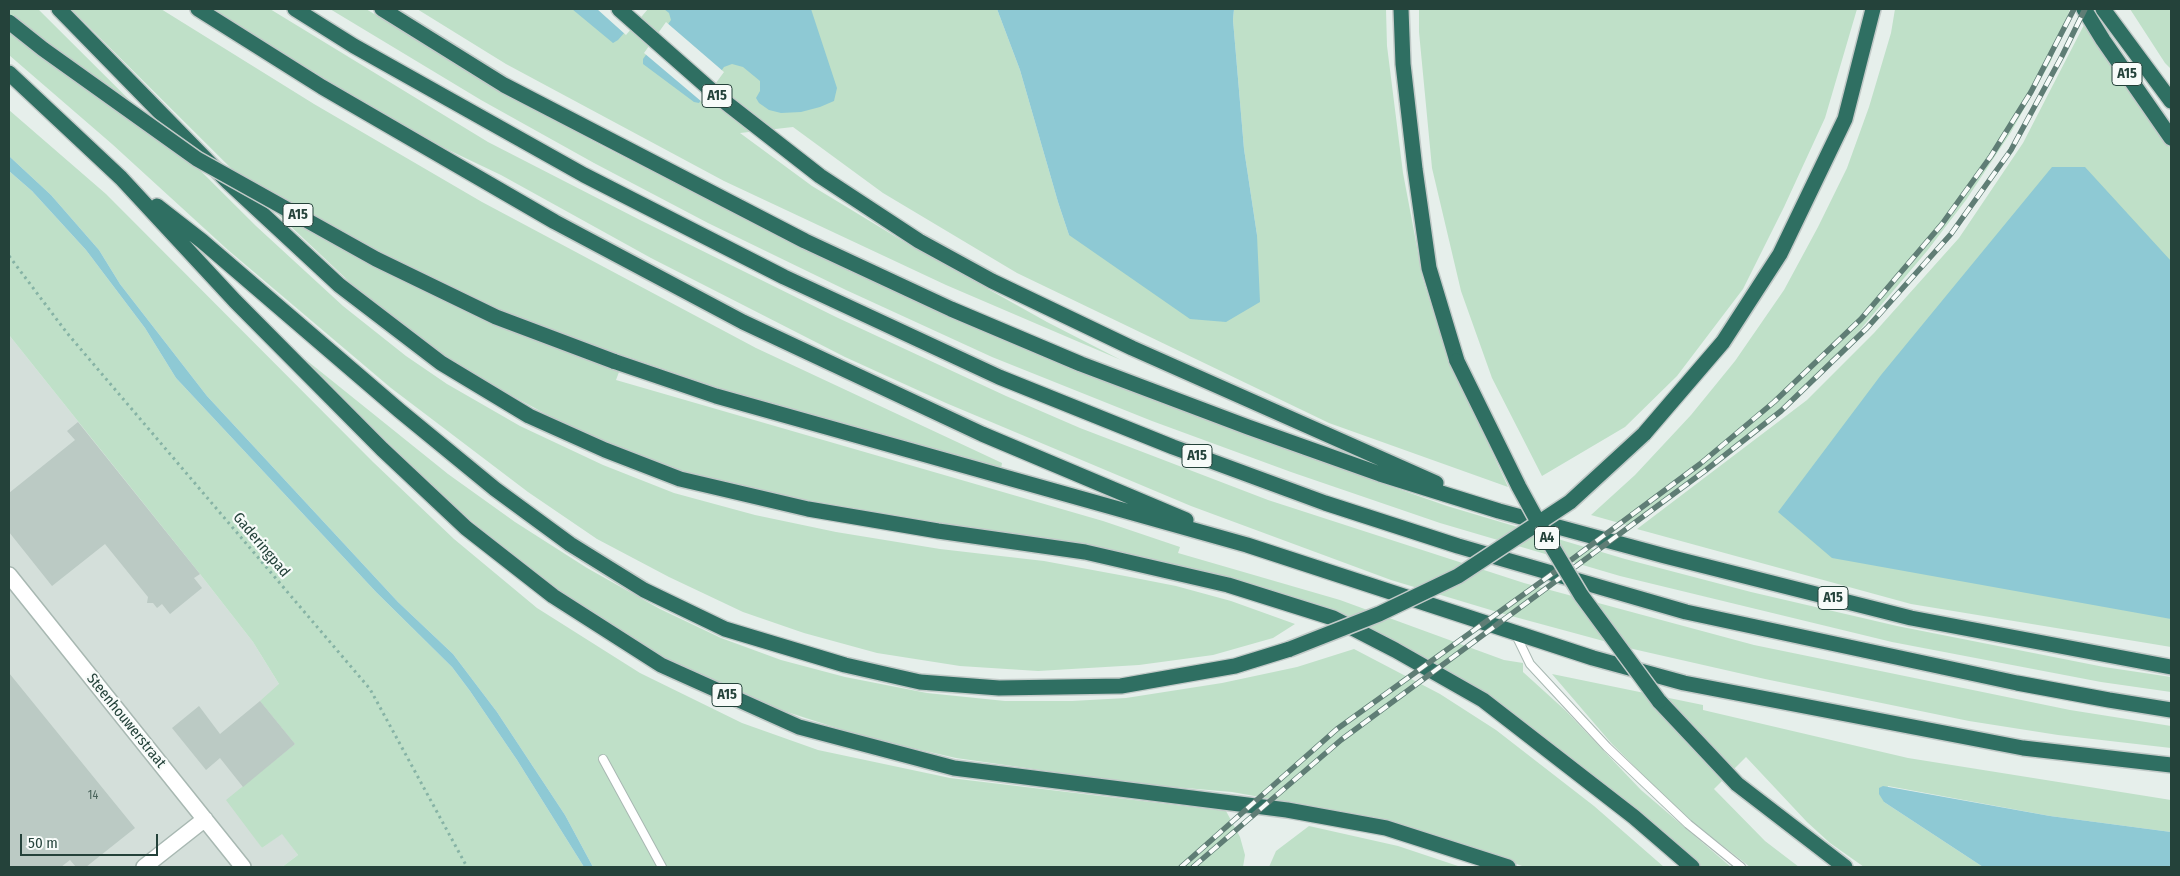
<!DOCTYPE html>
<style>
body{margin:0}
#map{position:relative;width:2180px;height:876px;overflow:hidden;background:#e6efeb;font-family:"Fira Sans Condensed",sans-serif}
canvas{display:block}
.frame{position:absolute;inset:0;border:10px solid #24423a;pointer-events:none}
.scale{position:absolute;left:20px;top:834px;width:138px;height:22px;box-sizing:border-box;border:2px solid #24423a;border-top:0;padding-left:6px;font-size:15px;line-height:18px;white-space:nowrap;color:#24423a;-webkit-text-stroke:4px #f7fbf9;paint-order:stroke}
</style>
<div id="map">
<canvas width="2180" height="876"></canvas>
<div class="frame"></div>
<div class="scale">50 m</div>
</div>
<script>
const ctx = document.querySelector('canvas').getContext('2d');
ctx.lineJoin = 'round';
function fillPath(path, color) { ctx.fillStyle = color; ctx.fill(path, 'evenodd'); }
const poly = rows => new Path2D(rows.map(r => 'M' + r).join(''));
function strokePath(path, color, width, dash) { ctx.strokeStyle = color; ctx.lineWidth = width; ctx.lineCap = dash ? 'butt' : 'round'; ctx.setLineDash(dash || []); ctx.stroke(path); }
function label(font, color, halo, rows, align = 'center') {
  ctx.font = font + ' "Fira Sans Condensed",sans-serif'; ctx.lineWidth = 4.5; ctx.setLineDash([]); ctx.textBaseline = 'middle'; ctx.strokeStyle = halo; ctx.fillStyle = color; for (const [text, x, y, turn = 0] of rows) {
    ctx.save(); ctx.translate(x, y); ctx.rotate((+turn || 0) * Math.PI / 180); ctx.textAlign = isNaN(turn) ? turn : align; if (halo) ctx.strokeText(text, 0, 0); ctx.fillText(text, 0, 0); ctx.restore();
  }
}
const built = poly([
 [9,335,200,574,253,642,279,684,295,744,251,831,262,848,282,833,298,855,282,867,9,867]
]);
const green = poly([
 [9,9,38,9,256,226,343,306,406,356,447,384,520,426,603,465,674,493,755,515,836,532,940,549,1044,561,1125,576,1176,586,1231,601,1295,624,1273,638,1213,655,1139,665,1038,671,960,666,877,653,804,633,743,612,669,577,597,539,528,492,391,388,228,250,112,144,9,55],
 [71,9,161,9,314,104,482,202,756,348,1002,463,1001,469,730,392,625,356,616,380,1103,521,1180,547,1178,553,1340,600,1504,660,1523,663,1523,672,1566,711,1641,790,1731,867,1700,867,1629,805,1548,741,1328,613,1265,589,1174,564,1094,549,804,503,695,475,641,457,555,419,507,393,448,358,357,289,267,204],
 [211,9,270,9,488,142,640,220,836,317,1006,396,1080,428,1268,500,1524,583,1754,645,2070,710,2171,726,2171,748,2058,735,1969,721,1765,679,1633,649,1504,614,1391,580,1191,506,946,403,845,357,651,258,501,175,415,134],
 [330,9,366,9,492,85,602,146,855,274,1002,338,1160,403,1299,454,1447,506,1625,559,1751,592,1897,626,2104,667,2171,677,2171,692,2101,682,1892,642,1620,576,1440,523,1291,472,1152,421,992,357,846,290,708,223,594,163,481,100],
 [417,9,997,9,1020,70,1058,202,1069,235,1257,235,1244,149,1233,20,1234,9,1386,9,1387,46,1403,173,1423,279,1445,349,1508,487,1329,423,1017,273,883,193,793,127,740,133,812,186,911,246,1047,322,1121,360,946,285,724,181,506,64],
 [1419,9,1857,9,1825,118,1784,207,1743,289,1677,376,1625,427,1542,476,1492,378,1461,291,1432,168,1419,32],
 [1895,9,2070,9,2051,61,2011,132,1966,200,1927,251,1849,343,1824,369,1770,418,1630,526,1591,515,1635,475,1691,415,1735,361,1784,290,1818,227,1847,168,1869,107,1891,33],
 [2130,9,2171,9,2171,69,2165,63],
 [2085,23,2171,145,2171,647,1911,604,1637,529,1807,400,1874,333,1959,238,2023,143],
 [9,110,106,194,373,462,454,539,537,608,640,673,742,723,818,750,950,778,1226,811,1240,837,1245,855,1243,867,593,867,565,815,497,712,453,654,398,602,207,396,120,284,99,250,51,195,9,156],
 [9,171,32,191,86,250,145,328,176,378,376,592,452,667,470,691,517,760,584,867,282,867,298,855,282,834,262,848,226,800,295,744,260,701,279,684,253,642,200,574,9,335],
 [305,359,448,474,515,522,587,568,660,609,721,638,781,660,845,677,927,693,1005,701,1072,701,1126,698,1222,683,1297,667,1354,649,1440,694,1496,730,1594,806,1664,867,1525,867,1427,833,1344,812,1232,792,1139,784,956,758,868,738,784,711,688,671,627,637,564,597,498,544,445,498,303,360],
 [1552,674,1703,705,1703,710,1908,758,2171,800,2171,832,2050,816,1888,786,1884,802,1983,867,1864,867,1830,843,1807,822,1746,757,1714,789,1765,841,1799,867,1750,867,1691,821,1650,782,1612,744],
 [1309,826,1398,846,1461,867,1269,867,1276,851]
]);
const water = poly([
 [572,9,645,9,618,40,613,43],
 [664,9,811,9,837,88,834,101,820,107,801,112,781,113,769,110,759,103,756,98,760,91,760,81,743,67,732,64,724,67,699,103,694,102,643,64,643,59,671,20,669,13],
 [997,9,1234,9,1233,20,1244,149,1257,235,1260,302,1226,322,1190,319,1069,235,1058,202,1020,70],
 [9,156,51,195,99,250,120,284,207,396,398,602,453,654,497,712,565,815,593,867,584,867,517,760,470,691,452,667,376,592,176,378,145,328,86,250,32,191,9,171],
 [2052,167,2085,167,2171,261,2171,619,1832,558,1778,512,1881,375],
 [1883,786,2050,816,2171,832,2171,867,1983,867,1884,802,1879,794,1879,788]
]);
const pier = poly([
 [597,9,648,9,626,35],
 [666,22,724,72,702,102,644,53]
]);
const building = poly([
 [78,422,200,574,194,578,202,588,170,614,162,604,157,608,153,603,147,603,148,597,105,544,52,586,9,532,9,493,75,440,67,431],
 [9,673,135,828,86,867,76,867,70,860,61,867,9,867],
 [260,701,295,744,243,787,220,758,206,770,172,728,199,706,220,734]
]);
const path = poly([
 [9,256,67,333,370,689,467,867]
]);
const lane = poly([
 [1515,633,1530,664,1607,747,1688,824,1741,867],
 [603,759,662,867]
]);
const street = poly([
 [9,575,243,867],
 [144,867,205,819]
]);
const highway = poly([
 [59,9,228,182,339,285,441,363,529,416,605,450,680,479,808,509,938,531,1085,552,1228,585,1333,618,1395,650,1483,700,1634,817,1692,867],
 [198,9,322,87,555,222,743,322,982,434,1186,520],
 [295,9,354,46,584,175,784,277,999,377,1173,447,1325,503,1458,546,1686,612,2017,683,2109,700,2171,710],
 [382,9,504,85,805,241,951,309,1081,364,1248,427,1380,474,1499,511,1665,556,1911,618,2171,667],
 [619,9,720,98,820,176,919,241,992,281,1132,348,1436,483],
 [1401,9,1403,64,1415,169,1429,268,1457,361],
 [2084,9,2103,40,2171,138],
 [2103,9,2171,101],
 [9,73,121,178,235,301,382,449,466,528,553,596,661,665,799,727,954,768,1287,810,1386,828,1508,867],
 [157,206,202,241,400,411,495,489,570,544,644,590,725,629,845,665,920,682,999,688,1121,686,1235,666,1290,649],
 [613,361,716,396,1247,545,1593,658,1684,683,2023,748,2171,765],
 [1644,434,1723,342,1780,254,1845,119,1873,9],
 [1659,701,1737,784,1845,867]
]);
const rail = poly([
 [1181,867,1337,729,1563,566,1700,464,1774,402,1861,319,1942,224,1991,156,2031,92,2074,9],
 [1193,867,1341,740,1706,470,1781,411,1867,328,1951,234,2011,150,2062,56,2085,9]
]);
const highwayBridge = poly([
 [9,22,43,49,197,159,376,259,496,317,613,361],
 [1457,361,1519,487,1548,540,1581,595,1659,701],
 [1290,649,1379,614,1458,576,1570,502,1644,434]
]);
const numberNames = [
 ["14",93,796]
];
const shields = [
 [2127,74,30],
 [717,96,30],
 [298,215,30],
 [1197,456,30],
 [1547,538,25],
 [1833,598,30],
 [727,695,30]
];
const shieldNames = [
 ["A15",2127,74],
 ["A15",717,96],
 ["A15",298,215],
 ["A15",1197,456],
 ["A4",1547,538],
 ["A15",1833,598],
 ["A15",727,695]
];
const streetNames = [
 ["Gaderingpad",261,545,50],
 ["Steenhouwerstraat",126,721,51]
];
fillPath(built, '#d4dfda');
fillPath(green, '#bfe0c8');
fillPath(water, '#8ec9d4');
fillPath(pier, '#e6efeb');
fillPath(building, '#bbcac4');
strokePath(lane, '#a8b8b2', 10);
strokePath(street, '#a8b8b2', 18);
strokePath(highway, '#c2cac8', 18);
strokePath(path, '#86b3a5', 3, [2.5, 4]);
strokePath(lane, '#fff', 8);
strokePath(street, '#fff', 15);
strokePath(highway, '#2f6f62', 15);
strokePath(rail, '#5f7d75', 5.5);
strokePath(rail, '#f7fbf9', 4, [11]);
strokePath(highwayBridge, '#c2cac8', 18, []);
strokePath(highwayBridge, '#2f6f62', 15);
label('12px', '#4a645c', null, numberNames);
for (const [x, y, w] of shields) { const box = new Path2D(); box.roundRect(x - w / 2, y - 11.5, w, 23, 4); ctx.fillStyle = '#f7fbf9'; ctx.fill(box); strokePath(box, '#24423a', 1); }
label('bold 14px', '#24423a', null, shieldNames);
label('15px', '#24423a', '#f7fbf9', streetNames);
</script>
